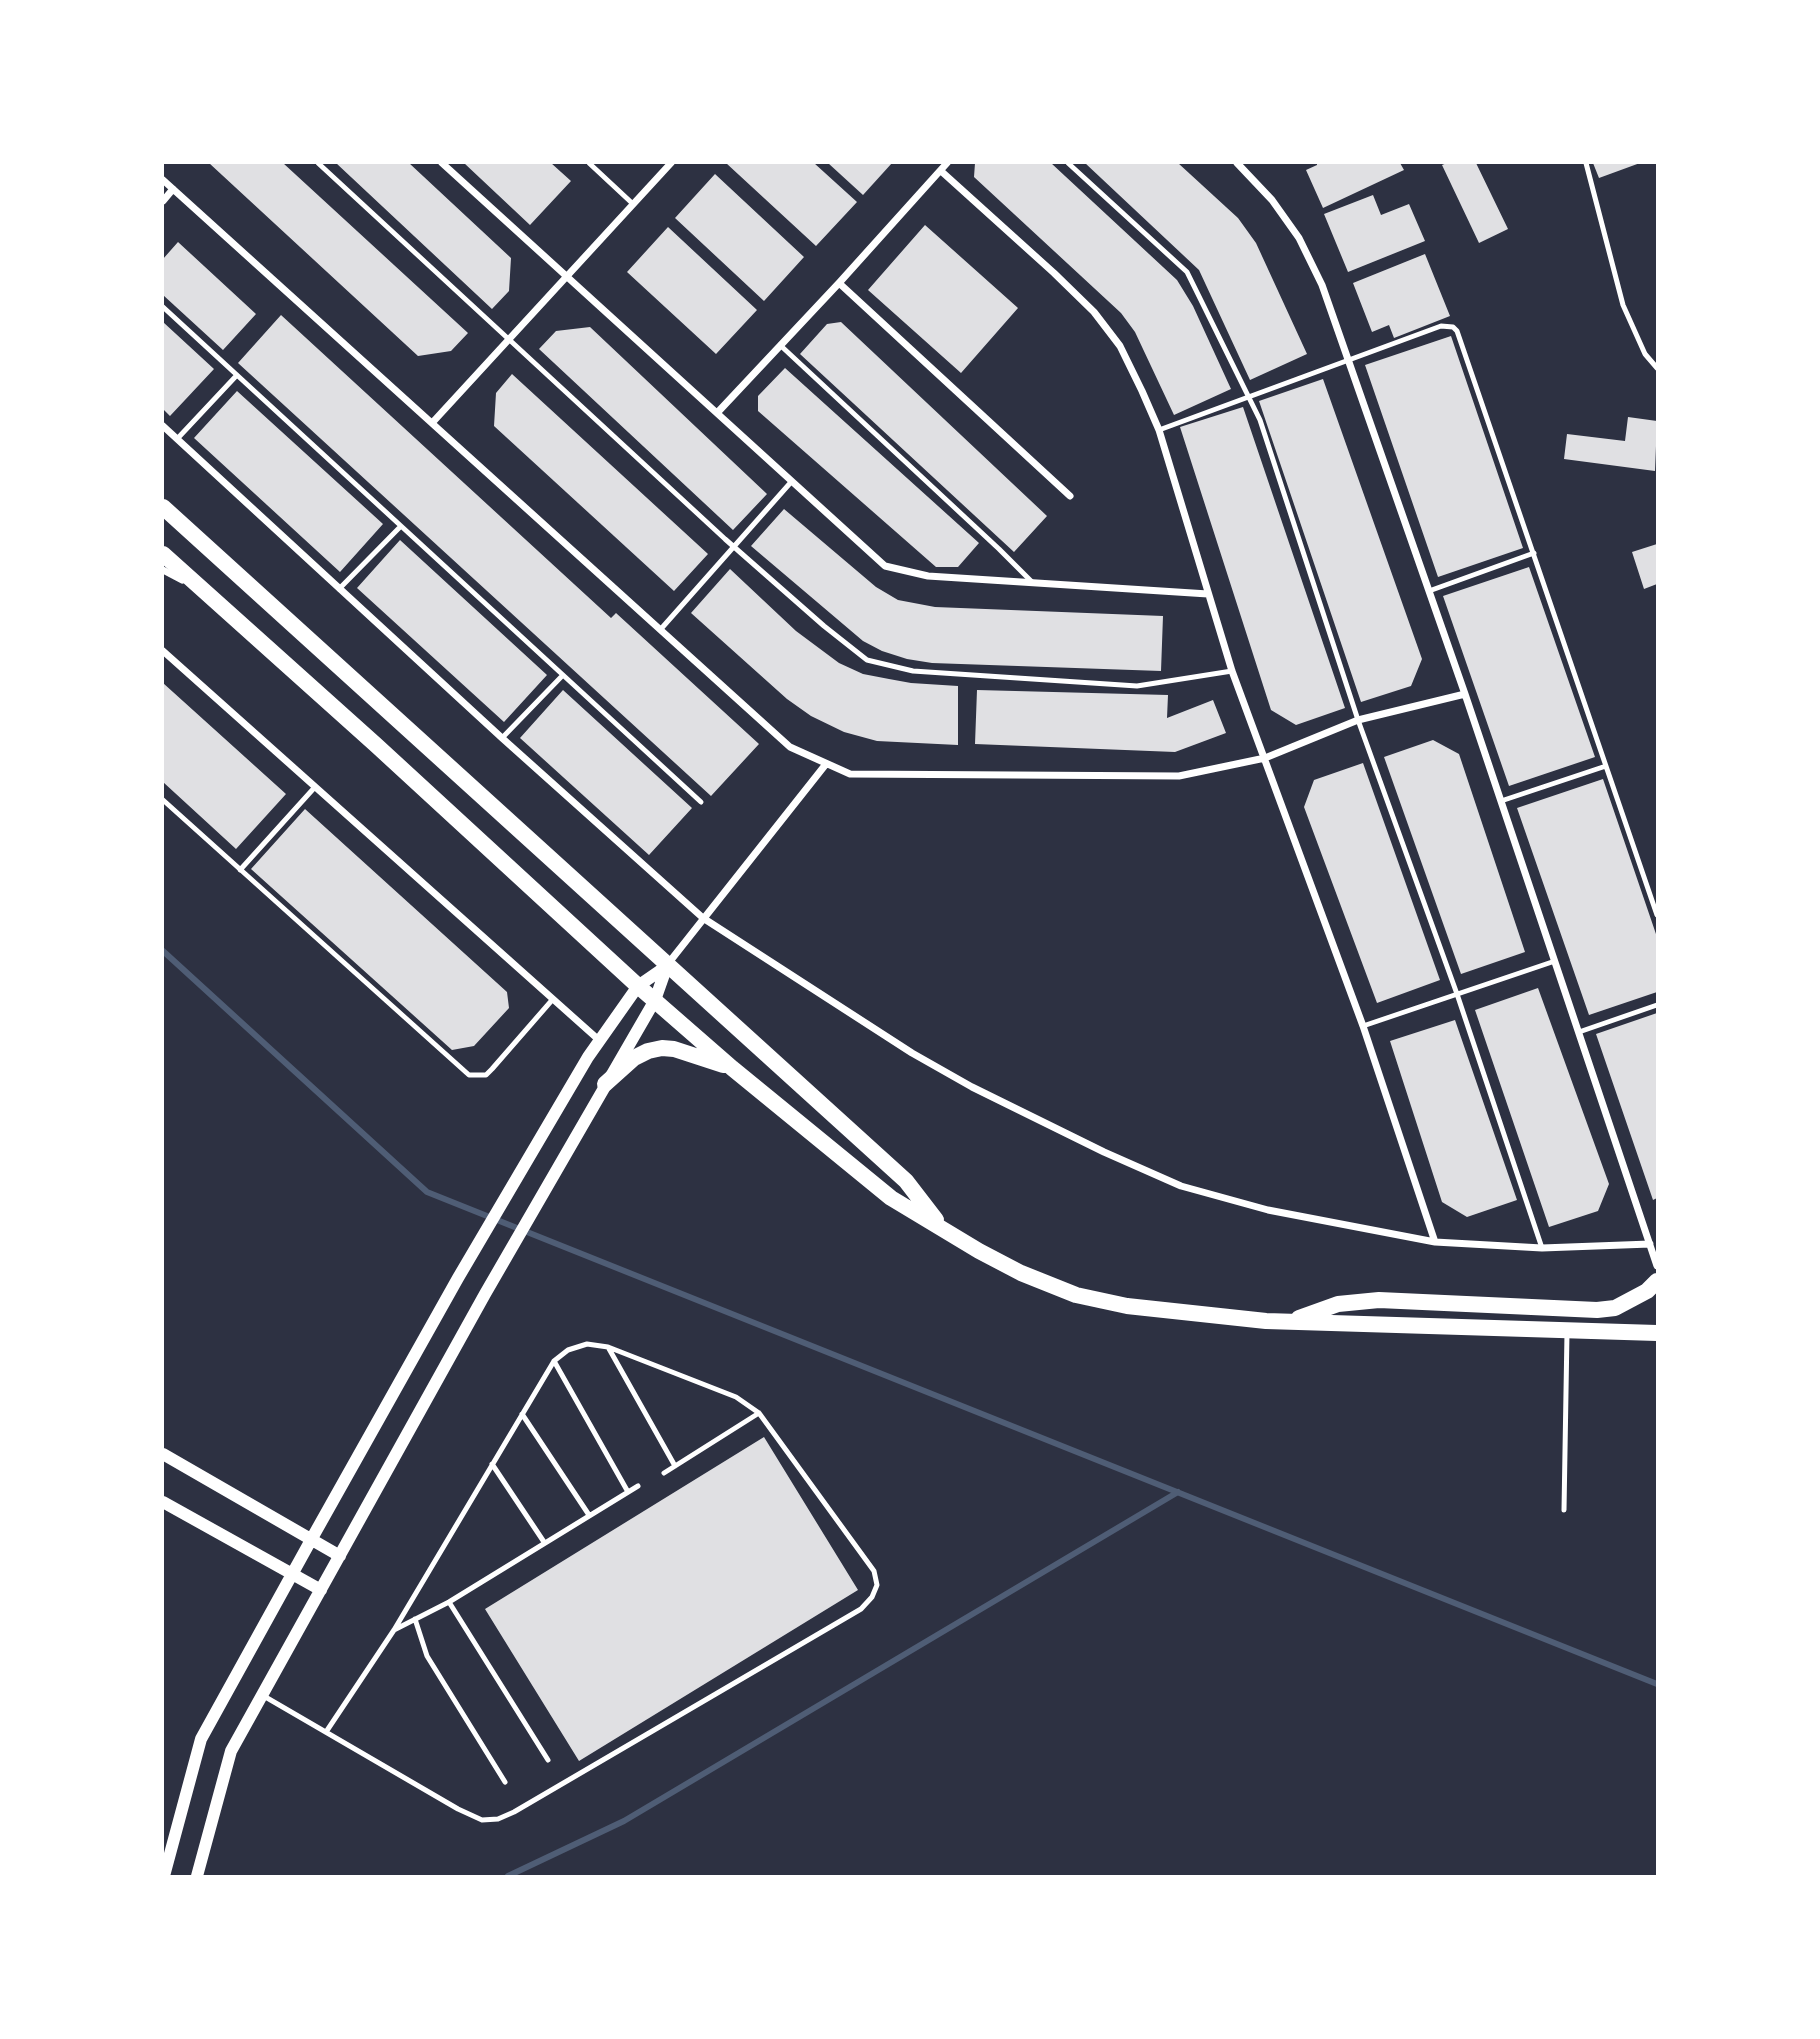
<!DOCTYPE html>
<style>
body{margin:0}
#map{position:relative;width:1820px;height:2039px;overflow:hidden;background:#2d3142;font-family:"Fira Sans",sans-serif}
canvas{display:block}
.frame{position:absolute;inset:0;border:164px solid #fff;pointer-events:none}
</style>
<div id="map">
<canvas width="1820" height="2039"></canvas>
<div class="frame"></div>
</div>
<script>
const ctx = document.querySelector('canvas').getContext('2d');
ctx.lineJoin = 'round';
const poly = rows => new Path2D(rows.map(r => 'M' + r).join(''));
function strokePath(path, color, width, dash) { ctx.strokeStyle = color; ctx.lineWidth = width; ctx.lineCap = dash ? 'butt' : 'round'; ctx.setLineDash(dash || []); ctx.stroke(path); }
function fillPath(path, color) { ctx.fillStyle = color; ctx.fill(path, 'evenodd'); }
const stream = poly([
 [163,951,427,1192,1657,1684],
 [508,1876,624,1821,1178,1492]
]);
const building = poly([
 [209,163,283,163,468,333,451,351,418,356],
 [336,163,409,163,511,258,509,291,492,309],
 [464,163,551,163,571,181,530,225],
 [726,163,814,163,857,202,816,246],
 [828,163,892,163,863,195],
 [975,163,1051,163,1177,280,1193,306,1231,389,1174,415,1135,332,1121,313,974,177],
 [1085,163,1178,163,1238,218,1256,243,1307,354,1250,380,1199,270],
 [1317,163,1400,163,1404,170,1323,208,1306,170,1317,165],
 [1447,163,1476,163,1508,229,1479,243,1442,165],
 [1593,163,1640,163,1599,178],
 [715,174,804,257,764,301,675,218],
 [1373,195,1381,215,1409,204,1425,241,1348,272,1324,214],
 [925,225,1018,308,961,373,868,290],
 [668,227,757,310,716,354,627,272],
 [178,242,256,314,223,350,163,295,163,259],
 [1425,254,1450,316,1394,338,1389,325,1372,332,1353,283],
 [281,315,611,618,616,613,759,744,711,796,238,363],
 [163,322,214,369,170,416,163,409],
 [841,322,1047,516,1014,552,800,354,827,324],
 [590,327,767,494,733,530,539,349,556,331],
 [1451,336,1523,548,1438,577,1365,365],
 [785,368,979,543,958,567,936,567,758,411,758,396],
 [512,374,708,554,674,591,494,426,496,393],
 [1323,379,1422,659,1411,686,1361,702,1259,401],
 [237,391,383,524,340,572,194,438],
 [1243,407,1345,708,1296,725,1271,710,1180,427],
 [1628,417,1657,421,1655,471,1564,459,1567,434,1625,441],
 [784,509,876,587,898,600,935,607,1163,616,1161,671,932,663,907,659,882,651,863,641,751,546],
 [400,540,547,675,504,722,357,588],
 [1657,544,1657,584,1644,589,1632,552],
 [1529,567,1595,757,1509,786,1443,596],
 [730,569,796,631,839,663,863,674,889,679,911,683,958,686,958,745,877,741,844,732,811,716,787,699,691,613],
 [163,683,286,794,236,849,163,782],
 [563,690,692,808,649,855,520,738],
 [977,690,1168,695,1167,718,1213,700,1226,733,1175,752,975,744],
 [1433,740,1459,754,1525,952,1461,974,1384,757],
 [1363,763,1440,980,1377,1003,1304,807,1314,780],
 [1603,779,1657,937,1657,992,1589,1015,1517,808],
 [305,809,507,992,509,1008,474,1046,452,1050,251,869],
 [1538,988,1609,1184,1598,1211,1549,1227,1475,1010],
 [1657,1013,1657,1198,1653,1200,1596,1034],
 [1455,1020,1517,1200,1467,1217,1442,1202,1390,1041],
 [764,1437,858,1590,579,1761,485,1609]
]);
const service = poly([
 [318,163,725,539,824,626,867,660,913,671,1137,686,1232,671],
 [589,163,633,204],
 [1068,163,1187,272,1260,420,1358,720,1457,994,1542,1248],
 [1586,163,1623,305,1645,354,1657,368],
 [163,307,701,802],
 [780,345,999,549,1032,582],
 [1159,430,1441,326,1453,327,1457,331,1657,915],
 [177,439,237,375],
 [339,589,401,526],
 [1429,591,1534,553],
 [660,630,792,481],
 [502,738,563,675],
 [163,800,469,1075,486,1075,492,1069,553,999],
 [1501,801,1606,766],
 [240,870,315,787],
 [1363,1026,1555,961],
 [1579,1032,1657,1005],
 [608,1347,675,1466],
 [554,1361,628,1492],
 [522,1414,589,1515],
 [492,1464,544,1542],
 [664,1473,759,1413],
 [1564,1510,1567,1333],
 [449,1602,548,1760],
 [415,1619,427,1656,505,1782],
 [394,1630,449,1602,638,1486],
 [262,1695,458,1809,482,1820,498,1819,514,1812,861,1609,872,1597,877,1585,874,1571,759,1413,736,1397,608,1347,587,1344,568,1350,554,1361,394,1630,326,1732]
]);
const minor = poly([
 [442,163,885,566,928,576,1208,594],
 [1237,163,1272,200,1299,238,1322,285,1465,694,1657,1266],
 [941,171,1054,273,1094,312,1120,346,1142,391,1159,430,1232,671,1363,1026,1435,1242],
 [163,180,790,747,850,774,1179,776,1265,758,1358,720,1465,694],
 [163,201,173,189],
 [839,283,1070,496],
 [717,413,839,283,947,163],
 [432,423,671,163],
 [163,426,502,738,703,918,912,1053,972,1087,1104,1152,1181,1186,1268,1210,1435,1242,1542,1248,1650,1244],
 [163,570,182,580],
 [163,651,600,1041],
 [667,965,826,764]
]);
const tertiary = poly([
 [163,1454,340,1556],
 [163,1502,321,1590],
 [164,1876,201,1739,311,1540,458,1278,588,1057,638,986,667,966],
 [197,1876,231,1751,485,1294,655,1000,667,966]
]);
const trunk = poly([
 [163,507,906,1181,936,1220],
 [163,554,376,745,638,986,732,1068,891,1198,979,1251,1021,1273,1076,1295,1127,1306,1266,1321,1657,1333],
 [605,1084,634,1058,648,1051,662,1048,674,1049,723,1065],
 [1299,1318,1338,1304,1379,1300,1597,1310,1615,1308,1647,1291,1657,1281]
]);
strokePath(stream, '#4f5d75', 6);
fillPath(building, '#e0e0e3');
strokePath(service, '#fff', 5);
strokePath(minor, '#fff', 7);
strokePath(tertiary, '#fff', 12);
strokePath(trunk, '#fff', 16);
</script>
